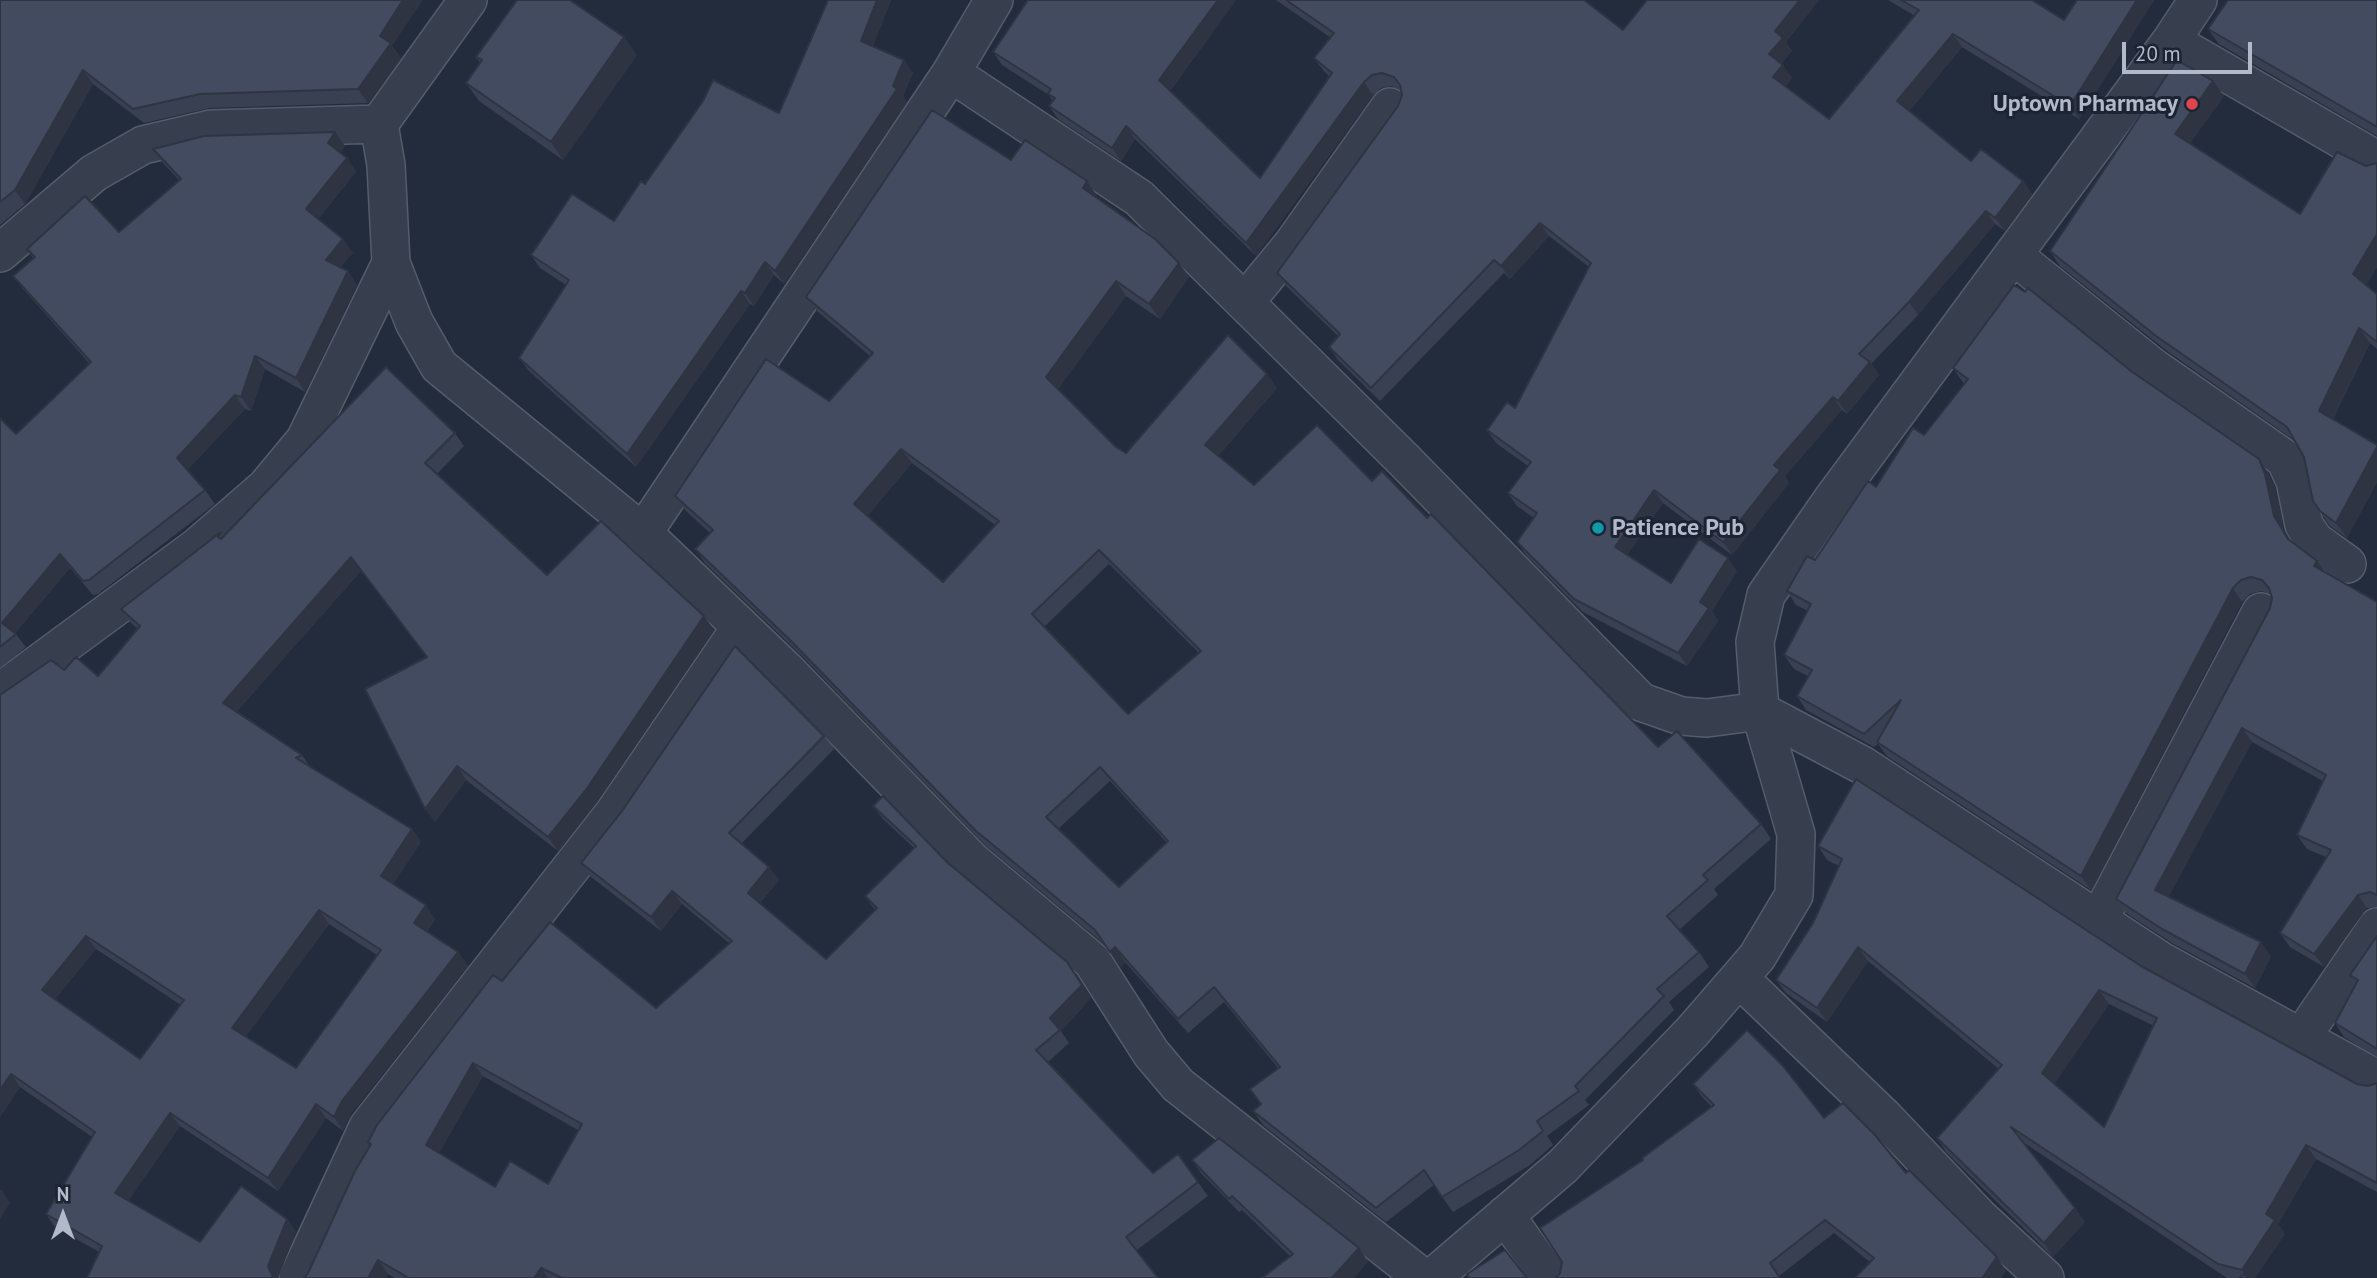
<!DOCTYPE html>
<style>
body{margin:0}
#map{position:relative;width:2377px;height:1278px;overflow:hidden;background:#232c3d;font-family:"PT Sans",sans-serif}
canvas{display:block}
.north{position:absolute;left:28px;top:1180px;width:70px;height:70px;-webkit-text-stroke:5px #1c2332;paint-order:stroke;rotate:0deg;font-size:19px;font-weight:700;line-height:28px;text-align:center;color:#b2b9c9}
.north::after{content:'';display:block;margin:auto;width:24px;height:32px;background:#b2b9c9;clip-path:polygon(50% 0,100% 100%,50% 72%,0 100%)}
.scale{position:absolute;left:2122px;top:42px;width:130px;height:32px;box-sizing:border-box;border:4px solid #b2b9c9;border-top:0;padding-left:9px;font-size:21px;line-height:24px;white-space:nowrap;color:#b2b9c9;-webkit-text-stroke:5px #1c2332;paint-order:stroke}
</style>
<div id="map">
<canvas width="2377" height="1278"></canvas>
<div class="north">N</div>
<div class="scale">20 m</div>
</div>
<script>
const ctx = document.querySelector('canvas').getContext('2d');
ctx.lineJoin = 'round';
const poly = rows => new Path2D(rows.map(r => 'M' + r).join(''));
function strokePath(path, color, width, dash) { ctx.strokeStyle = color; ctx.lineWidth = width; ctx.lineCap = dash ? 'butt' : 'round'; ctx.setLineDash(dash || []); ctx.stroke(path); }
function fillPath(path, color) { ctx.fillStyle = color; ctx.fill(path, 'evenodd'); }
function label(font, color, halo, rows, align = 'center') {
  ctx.font = font + ' "PT Sans",sans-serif'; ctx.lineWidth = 6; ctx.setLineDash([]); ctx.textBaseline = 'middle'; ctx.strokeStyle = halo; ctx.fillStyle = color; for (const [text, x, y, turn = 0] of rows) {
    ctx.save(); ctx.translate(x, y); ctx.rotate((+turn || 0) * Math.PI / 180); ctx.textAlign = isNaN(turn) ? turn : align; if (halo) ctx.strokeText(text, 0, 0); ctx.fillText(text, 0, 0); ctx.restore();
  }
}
const minor = poly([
 [468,0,379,124,386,165,391,263,414,322,439,366,643,533,785,669,971,860,1092,961,1151,1053,1178,1085,1423,1278],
 [2171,41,2377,160],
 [951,73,1139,198,1403,459,1641,702,1681,716,1707,718,1760,711,1862,765,2161,961,2377,1079],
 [0,253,94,173,143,145,211,129,379,124],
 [2013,255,2154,368,2285,459,2295,481,2304,525,2315,541,2347,564],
 [1245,302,1292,245,1390,107],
 [643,533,951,73,994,0],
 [0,692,197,547,266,487,305,440,391,263],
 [2098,921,2261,612],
 [1739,978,1884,1117,1979,1217,2045,1278],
 [2301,1038,2377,927],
 [1505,1215,1550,1278],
 [298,1278,368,1127,614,813,741,627],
 [1432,1278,1563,1166,1692,1032,1757,957,1794,895,1796,834,1760,711,1755,642,1766,595,1832,500,2171,41,2198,0]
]);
const wall = poly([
 [0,0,392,46,401,58,368,103,210,108,144,123,93,84,25,204,0,225],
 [828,0,891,0,873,46,904,60,913,73,903,96,907,102,784,284,774,275,754,306,750,304,636,467,529,371,519,358,566,285,540,268,531,255,614,221,645,184,779,113],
 [1236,0,1170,91,1260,178,1329,76,1323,70,1314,58,1331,38,1276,0,1584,0,1623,30,1647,0,1819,0,1786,42,1792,51,1781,64,1792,78,1785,87,1829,119,1915,16,1888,0,2032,0,2064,20,2077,0,2154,0,2079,119,1962,47,1909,111,1971,161,2023,181,2032,194,2005,231,1995,224,1918,315,1871,364,1879,375,1847,414,1842,410,1785,476,1789,483,1732,555,1663,503,1627,555,1671,583,1737,571,1712,611,1718,621,1687,666,1583,612,1526,555,1517,542,1534,518,1517,506,1508,493,1528,466,1496,443,1487,430,1515,408,1589,267,1549,236,1510,279,1504,273,1380,401,1338,360,1329,347,1338,336,1286,286,1277,273,1398,106,1402,95,1401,90,1391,86,1381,88,1373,95,1256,256,1135,139,1121,161,1058,119,1049,106,1053,101,1049,95,1002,65,993,52],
 [2377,0,2377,136,2219,44,2208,29],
 [637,55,563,160,479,101,466,83,480,63,476,57],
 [2224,96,2190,143,2300,214,2366,166,2377,163,2377,267,2366,285,2377,294,2377,349,2370,343,2333,419,2377,445,2377,482,2347,538,2330,526,2313,501,2304,457,2294,440,2167,351,2060,266,2050,251],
 [345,146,340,153,347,158,356,172,318,219,343,239,353,253,340,267,357,285,305,392,265,369,251,411,245,409,187,470,205,490,215,504,98,594,93,595,70,568,15,633,26,647,0,668,0,418,16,434,89,363,23,289,13,276,33,258,27,249,119,232,180,181,162,162,153,149],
 [1011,160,1097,196,1096,197,1179,263,1189,277,1160,319,1126,296,1058,389,1116,447,1126,453,1277,388,1218,456,1254,485,1372,481,1427,518,1658,747,1761,824,1771,839,1714,889,1718,895,1679,930,1699,952,1709,967,1669,1002,1674,1010,1585,1100,1589,1105,1547,1136,1553,1145,1530,1165,1453,1212,1434,1185,1386,1222,1263,1125,1253,1111,1261,1104,1250,1089,1278,1068,1224,1002,1188,1033,1125,962,1121,967,1105,945,985,845,800,654,705,563,695,549,710,533,685,510,675,496,829,401,870,356,817,311,806,297],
 [912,463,995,525,943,582,867,516],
 [1109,564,1199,653,1128,714,1044,627],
 [1110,781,1167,843,1119,887,1058,829],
 [1953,368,2131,371,2268,473,2275,488,2284,530,2291,541,2324,572,2377,602,2377,907,2367,908,2324,967,2290,947,2280,933,2326,857,2307,849,2297,835,2323,781,2252,742,2168,896,2271,956,2255,988,2172,943,2126,913,2116,899,2270,608,2272,598,2271,594,2261,591,2250,594,2242,602,2091,890,1887,756,1878,744,1874,747,1806,710,1797,696,1808,676,1794,669,1784,655,1808,611,1796,605,1787,591,1815,560,1876,487,1924,435,1964,384],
 [455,433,464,446,437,474,547,575,704,616,714,630,597,801,558,851,466,780,435,822,427,657,361,571,237,711,302,755,310,767,412,829,421,842,393,884,435,919,427,932,458,952,468,966,351,1114,343,1131,326,1118,278,1191,180,1126,128,1201,200,1242,287,1219,296,1232,278,1278,87,1278,99,1252,55,1227,46,1214,92,1137,20,1087,0,1117,0,695,64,670,98,676,138,629,130,622,121,609,224,537],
 [329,924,377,955,296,1068,246,1036],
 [96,949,181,1005,140,1059,55,999],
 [824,736,834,749,741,844,779,880,760,903,826,959,875,910,865,896,914,848,883,819,873,806,948,863,1076,975,1091,998,1061,1031,1069,1043,1048,1062,1153,1173,1178,1154,1208,1196,1137,1250,1158,1278,395,1278,388,1274,385,1278,304,1278,308,1273,371,1145,368,1142,502,981,656,1008,729,943,682,904,661,931,591,877,581,863],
 [483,1076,578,1130,548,1184,495,1187,439,1153],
 [1818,846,2141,966,2357,1084,2368,1086,2377,1083,2377,1192,2316,1159,2278,1224,2285,1234,2255,1278,2227,1278,2023,1142,2085,1222,2053,1257,1946,1152,1937,1138,1999,1069,1868,961,1827,1022,1786,993,1776,980,1813,923,1839,866,1827,860],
 [2109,1004,2154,1026,2104,1127,2054,1084],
 [2377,936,2377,1057,2344,1037,2335,1023,2356,984,2350,975],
 [1693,1084,1824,1118,1906,1173,1997,1257,2006,1271,2001,1278,1855,1278,1870,1262,1834,1233,1779,1276,1643,1160,1712,1107,1702,1097],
 [1192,1160,1359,1248,1368,1262,1290,1256,1242,1210,1239,1212,1201,1173]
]);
const shadedWall = poly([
 [403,0,423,0,392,46,401,58,368,103,358,89,380,36],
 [877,0,891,0,870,54,861,41],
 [1218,0,1236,0,1168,93,1159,80],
 [1800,0,1819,0,1786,42,1792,51,1778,67,1769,54,1775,31],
 [2137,0,2154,0,2079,119,2070,106],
 [1953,34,1962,47,1906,114,1897,101],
 [624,37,637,55,563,160,551,142],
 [904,60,913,73,903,96,907,102,784,284,775,271,893,86],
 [1783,65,1792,78,1782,90,1773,77],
 [83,70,93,84,25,204,15,190],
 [2213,81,2224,96,2186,149,2175,134],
 [1364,82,1373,95,1256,256,1246,243],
 [1126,126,1135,139,1121,161,1112,148],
 [335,132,345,146,337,157,328,143],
 [347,158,356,172,315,223,306,209],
 [1087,181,1097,196,1093,202,1083,188],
 [2023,181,2032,194,2005,231,1995,218],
 [1986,211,1995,224,1918,315,1909,302],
 [1540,223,1549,236,1510,279,1501,266],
 [2377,234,2377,267,2364,289,2353,274],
 [343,239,353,253,336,273,326,260],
 [765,262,774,275,754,306,745,293],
 [1179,263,1189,277,1160,319,1149,304],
 [348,271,357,285,305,392,296,378],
 [1116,281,1126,296,1056,392,1046,377],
 [741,291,750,304,636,467,627,454],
 [2359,328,2370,343,2329,426,2319,411],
 [255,356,265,369,251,411,241,397],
 [1870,362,1879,375,1847,414,1838,401],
 [1267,374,1277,388,1215,459,1205,445],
 [235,395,245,409,186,471,177,458],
 [1833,397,1842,410,1785,476,1789,483,1732,555,1723,542,1774,465],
 [2377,447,2377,482,2347,538,2336,523],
 [901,449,912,463,864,519,854,504],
 [2259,459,2268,473,2275,488,2284,530,2298,553,2274,516],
 [1654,490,1663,503,1624,560,1615,547],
 [60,554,70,568,12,637,2,623],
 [351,557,361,571,233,716,223,703],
 [1728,558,1737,571,1712,611,1718,621,1687,666,1678,653,1700,602],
 [2317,561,2327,575,2314,566],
 [2233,588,2242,602,2091,890,2081,876],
 [704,616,714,630,597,801,558,851,548,837],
 [2242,728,2252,742,2165,904,2155,890],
 [457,766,466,780,435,822,425,809],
 [412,829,421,842,390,889,381,876],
 [769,867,779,880,757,906,748,893],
 [672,891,682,904,661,931,651,917],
 [2358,895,2367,908,2324,967,2314,954],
 [426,905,435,919,423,937,414,923],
 [319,910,329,924,242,1041,232,1028],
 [86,936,96,949,52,1003,42,990],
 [2261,942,2271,956,2255,988,2245,974],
 [1115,947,1125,962,1121,967,1110,952],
 [1858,947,1868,961,1827,1022,1817,1008],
 [458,952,468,966,351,1114,343,1131,334,1117,342,1101],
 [1067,962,1091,998,1061,1031,1050,1018],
 [2099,990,2109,1004,2052,1087,2042,1073],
 [473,1063,483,1076,436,1159,426,1145],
 [11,1074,20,1087,0,1117,0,1090],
 [316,1104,326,1118,278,1191,268,1178],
 [170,1113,180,1126,124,1207,115,1193],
 [2306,1145,2316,1159,2278,1224,2285,1234,2255,1278,2247,1278,2242,1270,2266,1214],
 [1,1189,10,1203,0,1219,0,1191],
 [2075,1208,2085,1222,2053,1257,2044,1243],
 [287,1219,296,1232,278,1278,272,1278,268,1266],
 [1359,1248,1368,1262,1354,1278,1332,1278],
 [1997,1257,2006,1271,2001,1278,1982,1278],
 [378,1260,388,1274,385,1278,368,1278],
 [541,1268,548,1278,534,1278]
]);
const building = poly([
 [0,0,403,0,380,36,391,43,358,89,200,94,133,109,83,70,15,190,0,202,0,0],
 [517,0,570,0,624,37,551,142,466,83,482,60,476,57,517,0],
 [828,0,877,0,861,41,904,60,893,86,897,89,775,271,765,262,745,293,741,291,627,454,519,358,569,280,531,255,572,194,614,221,641,181,645,184,703,101,713,80,779,113,828,0],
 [1028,0,1218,0,1159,80,1260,178,1332,73,1314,58,1334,33,1286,0,1584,0,1623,30,1647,0,1800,0,1775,31,1783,38,1769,54,1783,65,1773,77,1829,119,1919,10,1901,0,2032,0,2064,20,2077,0,2137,0,2070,106,1953,34,1897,101,1971,161,1981,149,2023,181,1995,218,1986,211,1909,302,1859,354,1870,362,1838,401,1833,397,1774,465,1780,470,1723,542,1654,490,1615,547,1671,583,1699,539,1728,558,1700,602,1709,608,1678,653,1574,599,1517,542,1537,513,1508,493,1531,462,1487,430,1507,402,1515,408,1591,263,1540,223,1501,266,1494,260,1371,388,1329,347,1340,334,1277,273,1398,106,1402,95,1400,85,1394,77,1382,73,1372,75,1364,82,1246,243,1126,126,1112,148,1049,106,1055,98,1048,94,1051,89,993,52,1028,0],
 [2228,0,2377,0,2377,127,2208,29,2228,0],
 [2177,60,2213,81,2175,134,2300,214,2337,152,2366,166,2377,163,2377,234,2353,274,2377,294,2377,342,2359,328,2319,411,2377,445,2377,447,2336,523,2320,511,2313,501,2304,457,2287,427,2156,336,2050,251,2177,60],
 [932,110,1011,160,1025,140,1087,181,1083,188,1155,239,1179,263,1149,304,1116,281,1046,377,1116,447,1126,453,1228,335,1267,374,1205,445,1254,485,1317,425,1372,481,1382,471,1427,518,1431,514,1658,747,1677,731,1761,824,1703,875,1708,880,1667,916,1699,952,1657,989,1664,996,1575,1086,1579,1091,1537,1121,1543,1131,1519,1150,1442,1197,1424,1170,1376,1208,1253,1111,1261,1104,1250,1089,1280,1067,1214,987,1178,1019,1115,947,1110,952,1095,930,975,830,790,640,695,549,713,530,675,496,766,359,829,401,873,353,806,297,932,110],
 [901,449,999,521,943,582,854,504,901,449],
 [1099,550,1201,651,1128,714,1032,614,1099,550],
 [1100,767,1168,841,1119,887,1046,817,1100,767],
 [335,132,328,143,347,158,306,209,343,239,326,260,348,271,296,378,255,356,241,397,235,395,177,458,205,490,89,580,83,581,60,554,2,623,16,634,0,647,0,418,16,434,91,362,13,276,35,257,27,249,85,196,119,232,181,179,153,149,204,136,335,132],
 [2014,285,2025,292,2028,288,2131,371,2259,459,2265,474,2274,516,2288,539,2317,561,2314,566,2377,602,2377,895,2370,892,2358,895,2314,954,2280,933,2331,850,2297,835,2326,775,2242,728,2155,890,2261,942,2245,974,2162,929,2116,899,2270,608,2272,598,2269,588,2262,580,2251,577,2241,580,2233,588,2081,876,1877,742,1901,700,1864,734,1797,696,1812,670,1784,655,1811,604,1787,591,1807,556,1815,560,1868,481,1876,487,1913,428,1924,435,1968,379,1953,368,2014,285],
 [386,367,455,433,425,463,547,575,601,521,704,616,588,787,548,837,457,766,425,809,365,689,427,657,351,557,223,703,302,755,296,758,412,829,381,876,426,905,414,923,458,952,342,1101,334,1117,316,1104,268,1178,170,1113,115,1193,200,1242,241,1186,287,1219,268,1266,273,1278,87,1278,102,1246,46,1214,95,1132,11,1074,0,1090,0,695,51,660,64,670,76,657,98,676,140,626,121,609,221,532,218,537,221,539,386,367],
 [319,910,381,950,296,1068,232,1028,319,910],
 [86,936,184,1000,140,1059,42,990,86,936],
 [735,646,824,736,729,833,769,867,748,893,826,959,877,908,865,896,916,846,873,806,883,796,948,863,1067,962,1082,985,1050,1018,1060,1030,1036,1050,1153,1173,1178,1154,1198,1182,1126,1237,1158,1278,562,1278,541,1268,534,1278,409,1278,378,1260,368,1278,304,1278,308,1273,355,1171,371,1144,368,1142,377,1125,493,975,502,981,550,922,656,1008,732,941,672,891,651,917,581,863,622,811,735,646],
 [473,1063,582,1124,548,1184,510,1161,495,1187,426,1145,473,1063],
 [1856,779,2141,966,2357,1084,2368,1086,2377,1083,2377,1183,2306,1145,2266,1214,2275,1220,2242,1270,2218,1264,2011,1127,2075,1208,2044,1243,1937,1138,2002,1065,1858,947,1817,1008,1776,980,1813,923,1842,859,1818,846,1856,779],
 [2099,990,2157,1018,2104,1127,2042,1073,2099,990],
 [2377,936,2377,1049,2335,1023,2358,980,2350,975,2377,936],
 [1747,1030,1783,1066,1824,1118,1843,1103,1875,1135,1906,1173,1909,1170,1997,1257,1982,1278,1855,1278,1874,1258,1825,1220,1770,1263,1780,1278,1556,1278,1560,1273,1562,1262,1540,1228,1643,1160,1642,1158,1714,1105,1693,1084,1747,1030],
 [1219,1138,1359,1248,1332,1278,1262,1278,1293,1254,1232,1196,1229,1199,1192,1160,1219,1138],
 [1505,1250,1527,1278,1469,1278,1467,1274,1505,1250],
 [2244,1274,2249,1278,2239,1278,2244,1274]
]);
const markers = [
 [2192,104,7,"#e0444e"],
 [1598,528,7,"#0f9aa8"]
];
const poiNames = [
 ["Uptown Pharmacy",2178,104],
 ["Patience Pub",1612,528,"left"]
];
strokePath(minor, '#555c6b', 40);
strokePath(minor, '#373e4d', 37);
fillPath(wall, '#394052');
fillPath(shadedWall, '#2e3442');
fillPath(building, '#424b5f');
strokePath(building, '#2e3442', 2);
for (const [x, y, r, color] of markers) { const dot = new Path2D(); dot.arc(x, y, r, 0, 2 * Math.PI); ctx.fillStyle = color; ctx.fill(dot); strokePath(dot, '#1c2332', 2.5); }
label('bold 24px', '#b2b9c9', '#1c2332', poiNames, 'right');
</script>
